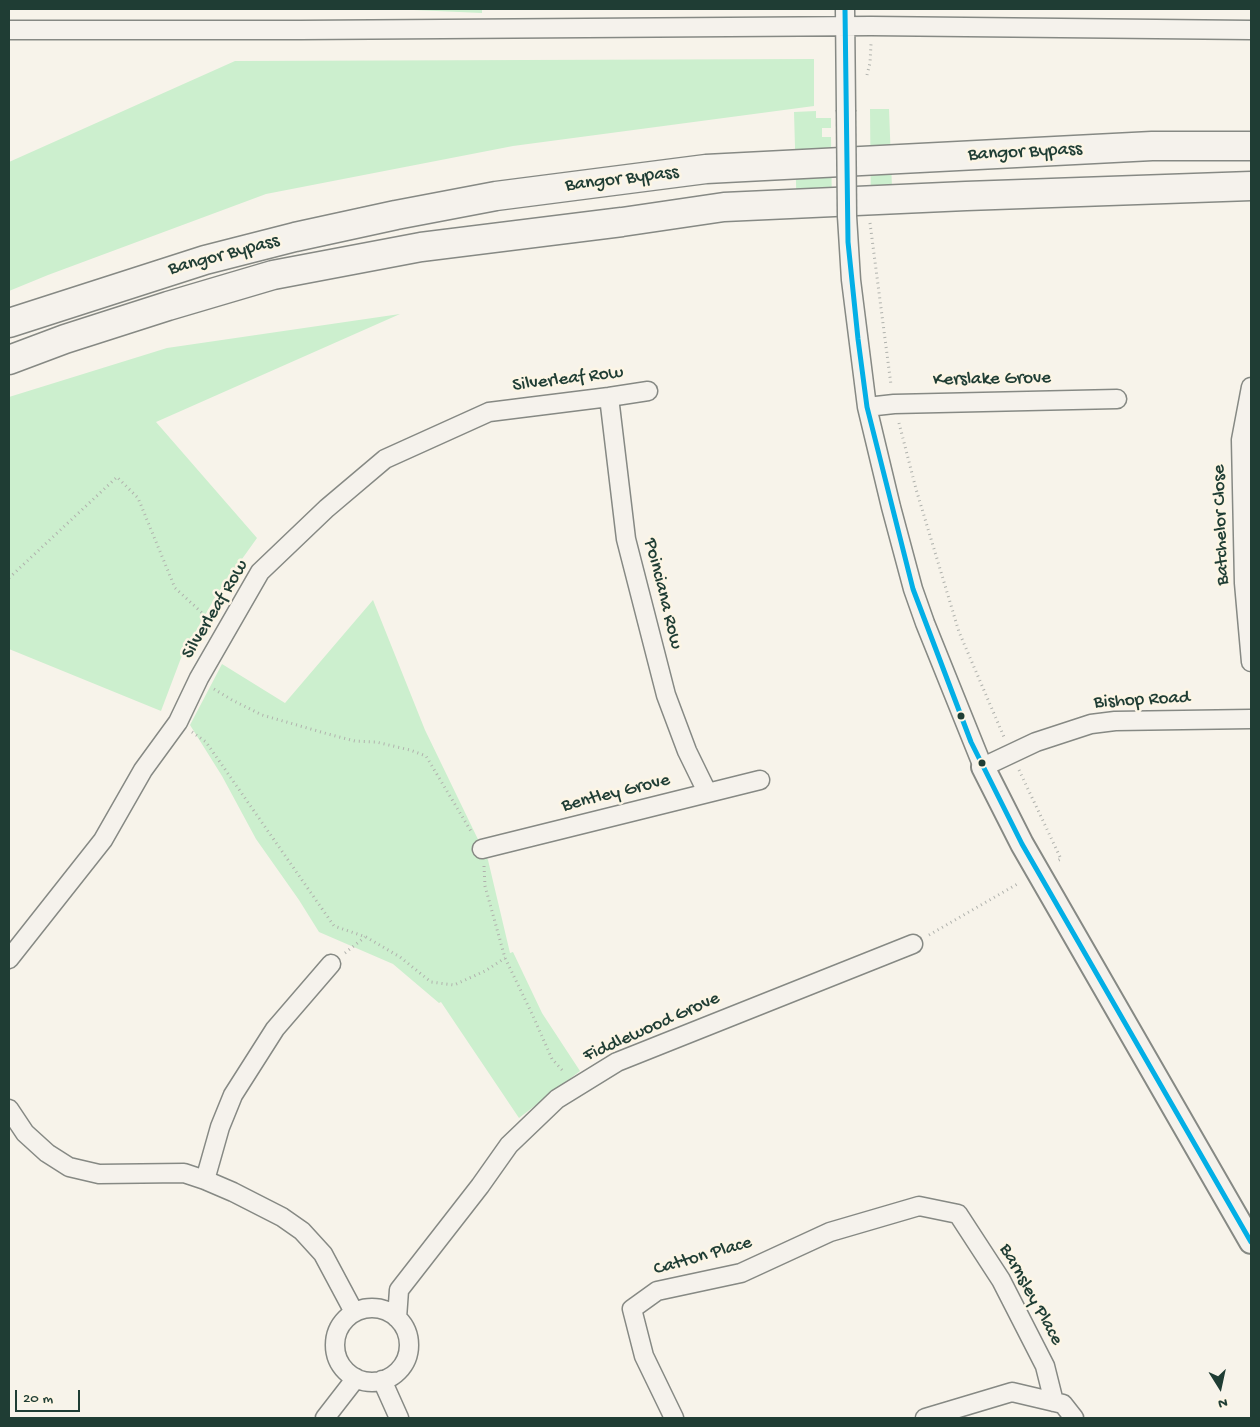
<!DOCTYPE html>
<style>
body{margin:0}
#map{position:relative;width:1260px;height:1427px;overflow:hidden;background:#f7f3ea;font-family:"Gochi Hand",sans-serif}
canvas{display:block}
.frame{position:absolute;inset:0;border:10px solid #1f3d34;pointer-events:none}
.north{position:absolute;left:1195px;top:1362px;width:50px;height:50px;-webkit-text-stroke:4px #fcf5e5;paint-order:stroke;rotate:170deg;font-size:14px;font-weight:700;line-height:20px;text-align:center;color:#1f3d34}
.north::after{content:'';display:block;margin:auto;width:18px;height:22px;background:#1f3d34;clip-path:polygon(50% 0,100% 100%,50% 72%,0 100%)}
.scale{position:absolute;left:15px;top:1390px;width:65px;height:22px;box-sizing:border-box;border:2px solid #1f3d34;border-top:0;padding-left:6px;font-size:15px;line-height:18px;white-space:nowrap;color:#1f3d34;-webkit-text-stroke:4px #fcf5e5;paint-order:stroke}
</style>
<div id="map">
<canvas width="1260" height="1427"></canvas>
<div class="frame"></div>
<div class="north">N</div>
<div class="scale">20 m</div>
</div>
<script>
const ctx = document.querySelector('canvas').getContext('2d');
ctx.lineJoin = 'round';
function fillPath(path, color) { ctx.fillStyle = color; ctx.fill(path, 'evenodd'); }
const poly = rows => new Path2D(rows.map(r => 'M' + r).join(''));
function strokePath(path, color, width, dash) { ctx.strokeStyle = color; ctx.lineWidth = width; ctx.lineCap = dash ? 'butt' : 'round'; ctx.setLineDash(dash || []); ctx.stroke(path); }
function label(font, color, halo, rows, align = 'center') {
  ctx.font = font + ' "Gochi Hand",sans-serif'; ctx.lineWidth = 5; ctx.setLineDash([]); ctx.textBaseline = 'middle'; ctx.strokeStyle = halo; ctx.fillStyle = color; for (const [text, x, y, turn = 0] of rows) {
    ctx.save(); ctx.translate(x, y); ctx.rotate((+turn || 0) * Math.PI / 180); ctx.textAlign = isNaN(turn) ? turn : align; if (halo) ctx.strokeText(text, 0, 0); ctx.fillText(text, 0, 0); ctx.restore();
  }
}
const green = poly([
 [391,9,482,9,482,13],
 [814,59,814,106,513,146,266,194,48,275,9,291,9,162,235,61],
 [870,109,889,109,893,214,871,215],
 [816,111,816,118,831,118,831,128,822,128,822,137,831,137,832,216,797,218,794,112],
 [400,314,156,422,257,538,217,594,181,658,161,711,9,649,9,397,167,348],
 [373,600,425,730,488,860,510,953,513,952,542,1013,580,1071,519,1118,441,1002,439,1003,393,964,319,932,299,900,256,839,222,776,190,725,222,664,285,703]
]);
const path = poly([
 [867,75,870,63,871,44],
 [870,223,891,385],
 [899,423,916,489,959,632,1004,737],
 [9,578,117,477,138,498,175,588,211,621],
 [214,689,232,700,262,715,328,734,355,741,376,742,410,750,426,756,472,833],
 [192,732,206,742,334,926,366,937,400,957,431,982,454,985,485,971,505,958],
 [1019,770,1061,859,1057,861],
 [484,866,485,886,505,958,533,1016,552,1059,564,1072],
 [929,935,1019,883],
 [345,953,365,937]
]);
const minor = poly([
 [845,9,846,110],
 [9,30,300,30,871,26,1251,30],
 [847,216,851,280,867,407,891,507,913,589,925,623,983,767,1036,742,1091,724,1115,721,1251,719],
 [1251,387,1241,440,1244,583,1251,662],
 [609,397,626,539,666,695,687,751,707,792],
 [867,407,894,404,1117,399],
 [482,849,760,780],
 [9,959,103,840,143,770,178,722,199,678,260,572,327,508,385,459,489,412,609,397,648,391],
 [9,1109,25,1133,47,1153,69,1167,99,1174,184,1173,205,1180,233,1192,282,1217,302,1231,323,1254,354,1312],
 [205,1180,220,1127,233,1095,275,1029,331,964],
 '335 1345a37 37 0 1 1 74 0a37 37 0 1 1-74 0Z',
 [397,1318,399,1290,480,1186,509,1145,557,1099,617,1062,913,944],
 [382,1380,399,1418],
 [325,1418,356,1378],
 [674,1418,644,1356,632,1309,657,1291,741,1273,830,1232,919,1206,958,1214,1001,1280,1045,1366,1054,1402],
 [925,1418,1012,1392,1063,1404,1074,1418]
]);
const tertiary = poly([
 [983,767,1022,844,1251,1242]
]);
const primary = poly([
 [9,323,205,260,295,237,396,215,496,196,706,169,1152,146,1251,146],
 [9,360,65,339,168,306,273,275,421,247,622,222,724,207,966,196,1251,186]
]);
const minorBridge = poly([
 [846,110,847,216]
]);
const bus1 = poly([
 [845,9,848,242,858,339,867,407,913,589,971,742,1022,844,1251,1242]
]);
const markers = [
 [961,716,4.5,"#1f3d34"],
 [982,763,4.5,"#1f3d34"]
];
const streetNames = [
 ["Bangor Bypass",1025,153,-3],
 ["Bangor Bypass",622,180,-7],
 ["Bangor Bypass",224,256,-15],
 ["Silverleaf Row",568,380,-7],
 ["Kerslake Grove",992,380,-1],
 ["Batchelor Close",1222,525,-92],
 ["Poinciana Row",662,594,76],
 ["Silverleaf Row",216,610,-59],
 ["Bishop Road",1142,701,-3],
 ["Bentley Grove",616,794,-14],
 ["Fiddlewood Grove",652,1028,-24],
 ["Catton Place",703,1257,-16],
 ["Barnsley Place",1030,1295,61]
];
fillPath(green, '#ccefce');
strokePath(minor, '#868984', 21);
strokePath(tertiary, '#868984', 26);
strokePath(primary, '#868984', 31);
strokePath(path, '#b0b2ad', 3, [1, 4]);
strokePath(minor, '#f5f2ec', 18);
strokePath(tertiary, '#f5f2ec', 22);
strokePath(primary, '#f5f2ec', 28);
strokePath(minorBridge, '#868984', 21, []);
strokePath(minorBridge, '#f5f2ec', 18);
strokePath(bus1, '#02afe6', 5);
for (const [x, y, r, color] of markers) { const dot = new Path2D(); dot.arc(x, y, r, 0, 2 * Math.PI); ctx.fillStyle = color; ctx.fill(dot); strokePath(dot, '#fcf5e5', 2); }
label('19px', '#1f3d34', '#fcf5e5', streetNames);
</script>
